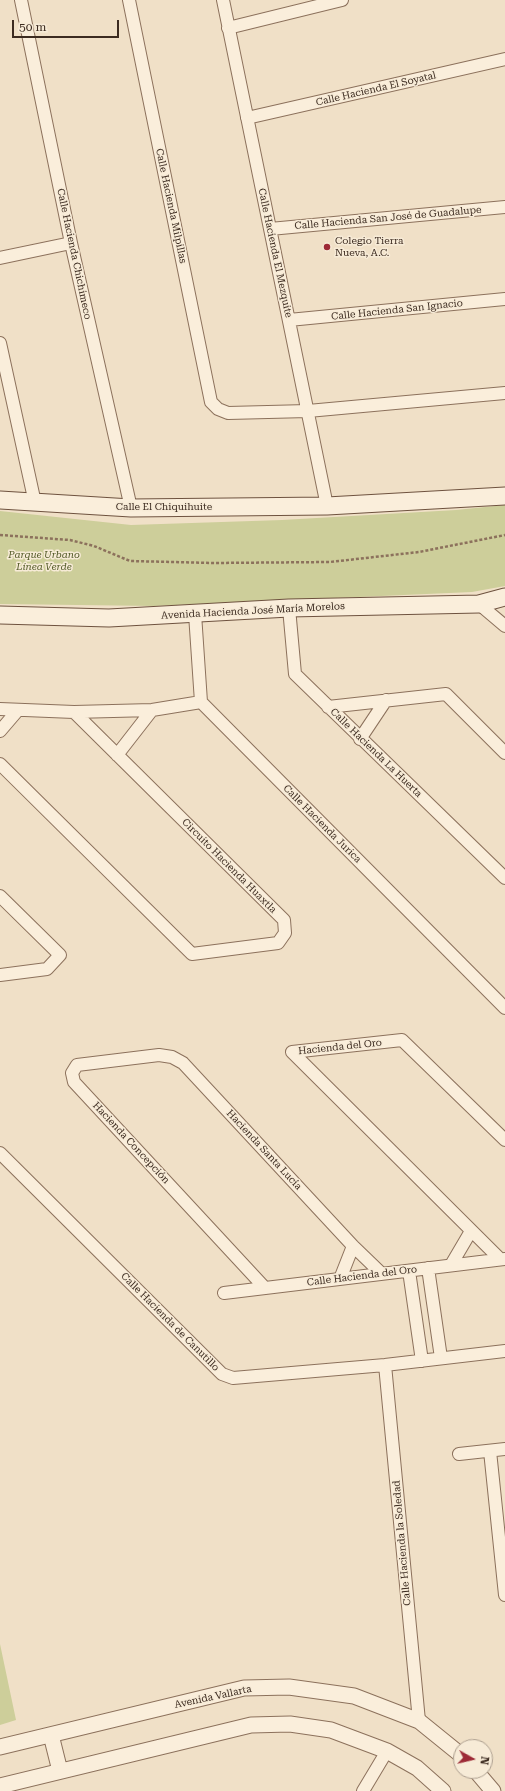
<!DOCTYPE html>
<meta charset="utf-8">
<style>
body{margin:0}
#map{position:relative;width:505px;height:1791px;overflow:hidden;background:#f0e0c7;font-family:"Roboto Serif",serif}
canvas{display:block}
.north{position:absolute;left:453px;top:1739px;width:40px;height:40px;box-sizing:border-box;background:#f7ebd7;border:1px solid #ac9e8e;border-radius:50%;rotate:98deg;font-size:11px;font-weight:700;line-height:16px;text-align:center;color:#3c2b20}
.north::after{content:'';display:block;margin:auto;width:14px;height:18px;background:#9d2a36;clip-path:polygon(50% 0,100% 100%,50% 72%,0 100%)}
.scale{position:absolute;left:12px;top:20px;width:107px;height:18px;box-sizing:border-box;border:2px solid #3c2b20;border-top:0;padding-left:5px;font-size:12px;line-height:14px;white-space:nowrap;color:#3c2b20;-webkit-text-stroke:3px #f7ebd7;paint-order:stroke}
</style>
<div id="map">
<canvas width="505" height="1791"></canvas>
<div class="north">N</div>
<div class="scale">50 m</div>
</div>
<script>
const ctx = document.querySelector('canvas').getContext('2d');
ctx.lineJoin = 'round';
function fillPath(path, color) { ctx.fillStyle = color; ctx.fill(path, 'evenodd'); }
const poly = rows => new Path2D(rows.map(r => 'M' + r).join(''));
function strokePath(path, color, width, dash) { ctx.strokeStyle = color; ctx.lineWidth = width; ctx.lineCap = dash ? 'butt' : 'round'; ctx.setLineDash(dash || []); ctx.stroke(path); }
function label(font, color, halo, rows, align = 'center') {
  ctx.font = font + ' "Roboto Serif",serif'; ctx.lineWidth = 3; ctx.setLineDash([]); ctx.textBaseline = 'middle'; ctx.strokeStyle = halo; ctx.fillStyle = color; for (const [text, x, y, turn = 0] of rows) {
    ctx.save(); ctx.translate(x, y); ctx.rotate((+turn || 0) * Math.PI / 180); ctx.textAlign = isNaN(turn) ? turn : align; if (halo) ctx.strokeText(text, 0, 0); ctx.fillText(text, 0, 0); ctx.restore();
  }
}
const green = poly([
 [505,505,505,586,472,592,154,606,0,604,0,511,131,525,282,520,456,510],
 [0,1644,16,1720,0,1725]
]);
const path = poly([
 [0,535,70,540,94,546,130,561,214,563,330,562,419,552,505,535]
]);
const minor = poly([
 [21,0,71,243,131,508],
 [129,0,211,402,218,409,228,413,308,411,505,393],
 [223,0,327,506],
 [228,28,342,0],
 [247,118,505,59],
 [270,229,505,207],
 [0,258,71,243],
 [289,320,505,299],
 [0,343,35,503],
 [479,604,505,626],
 [289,608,295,674,505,878],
 [195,614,201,702,505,1008],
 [328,707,446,694,505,753],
 [0,709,74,712,152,710,201,702],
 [0,731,18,710],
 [360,739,386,700],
 [117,755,152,710],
 [0,764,192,954,278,943,285,933,284,920,74,712],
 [0,896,60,955,47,969,0,975],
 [292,1052,500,1259],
 [292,1052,402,1040,505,1140],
 [0,1153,222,1374,233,1378,385,1365,505,1351],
 [451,1265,471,1231],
 [428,1268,441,1358],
 [409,1271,422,1361],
 [340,1279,353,1246],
 [265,1288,74,1082,72,1073,77,1065,159,1055,172,1057,183,1063,353,1246,382,1274],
 [224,1293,505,1259],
 [385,1365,419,1721],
 [490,1451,505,1595],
 [459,1454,505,1449],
 [363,1791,387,1751]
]);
const tertiary = poly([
 [51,1735,60,1771],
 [0,1747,244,1688,289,1687,354,1696,419,1721,461,1755],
 [476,1771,493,1791],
 [0,1786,251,1725,290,1724,331,1730,387,1751,417,1768,443,1791]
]);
const secondary = poly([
 [0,500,131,508,327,506,505,496],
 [0,615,109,618,289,608,479,604,505,597]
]);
const markers = [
 [327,247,4,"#9d2a36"]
];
const streetNames = [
 ["Calle Hacienda El Soyatal",376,89,-13],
 ["Calle Hacienda Milpillas",171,206,78],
 ["Calle Hacienda San José de Guadalupe",388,218,-5],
 ["Calle Hacienda El Mezquite",275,253,78],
 ["Calle Hacienda Chichimeco",74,254,78],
 ["Calle Hacienda San Ignacio",397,310,-6],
 ["Calle El Chiquihuite",164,507],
 ["Avenida Hacienda José María Morelos",253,611,-3],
 ["Calle Hacienda La Huerta",376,753,44],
 ["Calle Hacienda Jurica",322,824,45],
 ["Circuito Hacienda Huaxtla",229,866,45],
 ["Hacienda del Oro",340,1047,-6],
 ["Hacienda Concepción",131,1143,47],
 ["Hacienda Santa Lucía",264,1150,47],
 ["Calle Hacienda del Oro",362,1276,-7],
 ["Calle Hacienda de Canutillo",170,1322,45],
 ["Calle Hacienda la Soledad",402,1543,-95],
 ["Avenida Vallarta",213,1697,-12]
];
const poiNames = [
 ["Colegio Tierra",335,241],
 ["Nueva, A.C.",335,253]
];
const parkNames = [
 ["Parque Urbano",44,555],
 ["Línea Verde",44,567]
];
fillPath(green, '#cdce9a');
strokePath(minor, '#8c715c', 14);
strokePath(tertiary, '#8c715c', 17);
strokePath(secondary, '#6e523f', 19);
strokePath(path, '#8c715c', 2.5, [3, 2]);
strokePath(minor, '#faeedb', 12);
strokePath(tertiary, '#faeedb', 15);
strokePath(secondary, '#faeedb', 17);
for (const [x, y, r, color] of markers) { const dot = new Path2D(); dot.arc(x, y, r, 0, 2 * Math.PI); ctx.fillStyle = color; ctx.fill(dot); strokePath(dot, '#f7ebd7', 1.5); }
label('10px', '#3c2b20', '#f7ebd7', streetNames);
label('10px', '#3c2b20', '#f7ebd7', poiNames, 'left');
label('italic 10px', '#515926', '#f7ebd7', parkNames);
</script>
